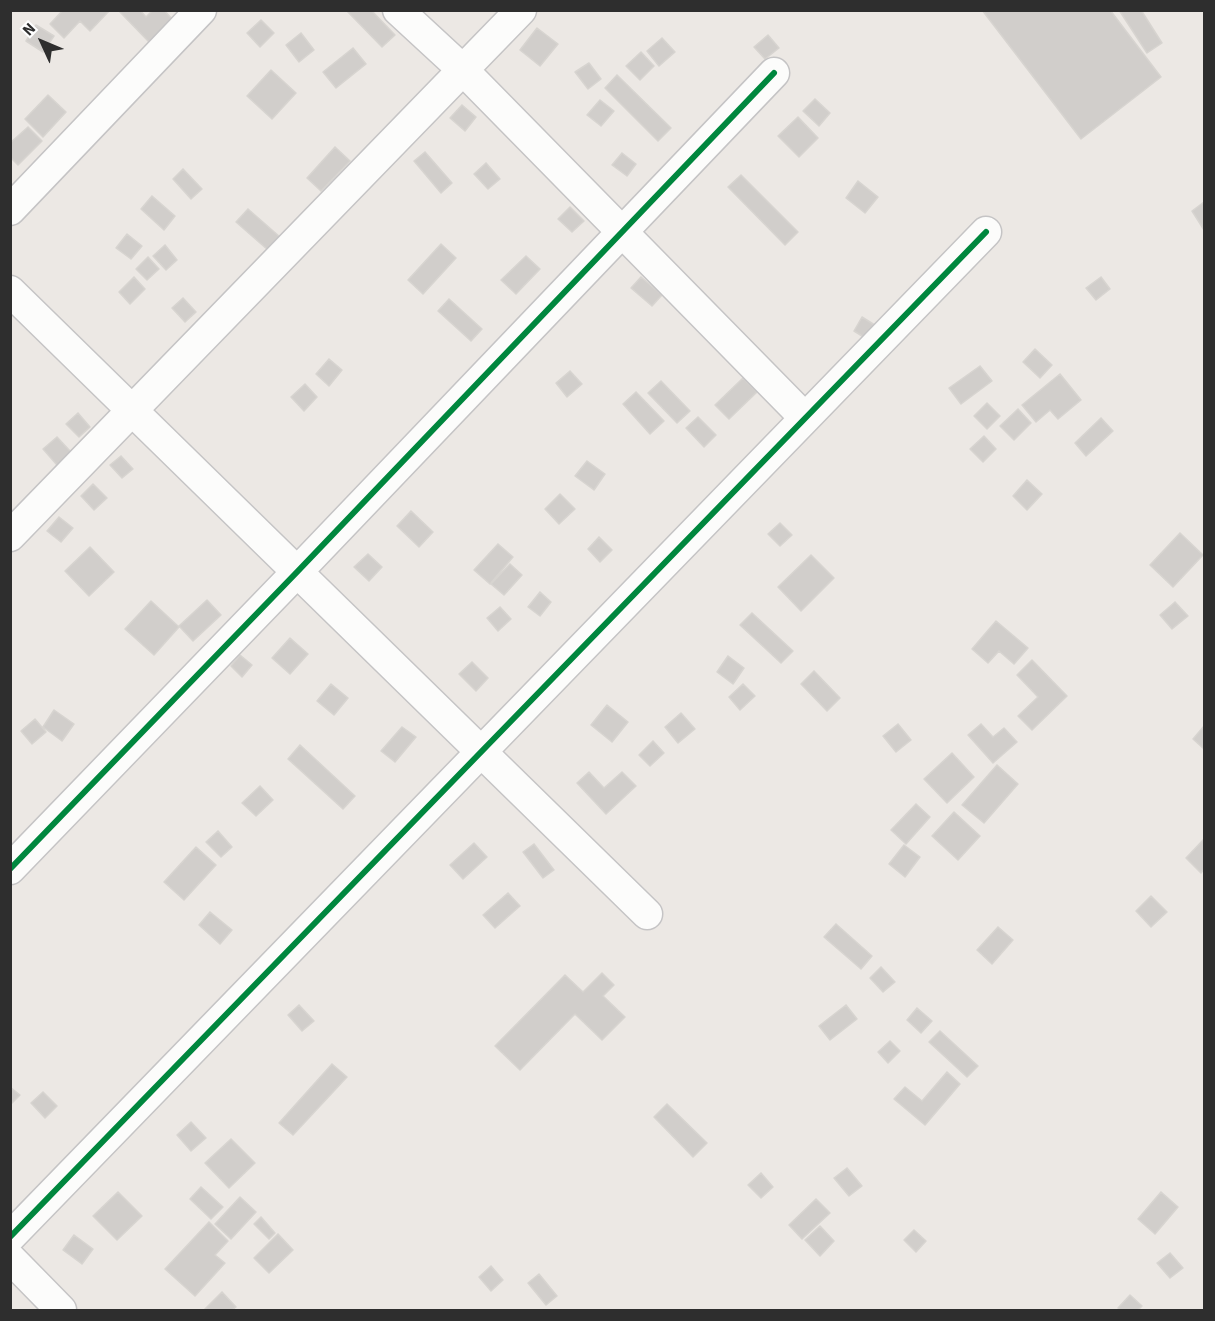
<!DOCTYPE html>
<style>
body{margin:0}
#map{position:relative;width:1215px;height:1321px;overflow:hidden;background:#ece8e4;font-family:"Source Sans 3",sans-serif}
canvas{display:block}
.frame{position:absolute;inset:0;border:12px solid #2e2e2e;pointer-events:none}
.north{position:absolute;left:12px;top:12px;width:60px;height:60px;-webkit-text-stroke:4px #fff;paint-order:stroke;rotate:314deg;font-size:16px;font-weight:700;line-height:24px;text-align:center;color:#2e2e2e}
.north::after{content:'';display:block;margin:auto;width:21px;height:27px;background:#2e2e2e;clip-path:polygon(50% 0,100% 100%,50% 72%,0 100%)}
</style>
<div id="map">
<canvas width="1215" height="1321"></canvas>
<div class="frame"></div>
<div class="north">N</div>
</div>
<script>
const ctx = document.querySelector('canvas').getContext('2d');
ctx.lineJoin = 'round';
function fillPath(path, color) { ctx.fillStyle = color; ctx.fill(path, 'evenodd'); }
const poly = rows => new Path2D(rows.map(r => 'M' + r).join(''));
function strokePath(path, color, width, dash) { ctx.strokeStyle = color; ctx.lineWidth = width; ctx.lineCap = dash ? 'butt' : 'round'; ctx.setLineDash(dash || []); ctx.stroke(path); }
const building = poly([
 [63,10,110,10,90,31,80,21,64,38,50,24,63,10],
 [118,10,140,10,146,17,153,10,164,10,172,19,149,42,118,10],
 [346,10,371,10,395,35,382,47,346,10],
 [982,10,1110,10,1161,77,1081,139,982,10],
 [1119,10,1141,10,1162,43,1147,53,1119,10],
 [261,20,274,33,260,47,247,33,261,20],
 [36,25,54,36,43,52,26,41,36,25],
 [537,28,558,44,540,66,520,50,537,28],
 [301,33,314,50,299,62,286,45,301,33],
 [768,35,779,48,765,59,754,47,768,35],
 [662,38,675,52,659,66,647,51,662,38],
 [353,48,366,64,336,88,323,72,353,48],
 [641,52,654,66,640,80,626,66,641,52],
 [589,63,601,79,588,89,575,72,589,63],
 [271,70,296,93,272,119,247,96,271,70],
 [617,75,671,128,658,141,605,88,617,75],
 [48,95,66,112,43,137,25,119,48,95],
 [815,99,830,113,819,126,803,111,815,99],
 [600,100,614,111,601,126,587,115,600,100],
 [462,105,476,117,465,131,450,118,462,105],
 [798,117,818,138,799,157,778,136,798,117],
 [28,127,42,141,18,165,10,157,10,143,28,127],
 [335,147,350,161,321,191,307,178,335,147],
 [425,152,452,183,441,193,414,161,425,152],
 [622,153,636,164,627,176,612,165,622,153],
 [486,163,500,179,488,189,474,174,486,163],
 [183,169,202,189,191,199,173,179,183,169],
 [741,175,798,232,785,245,728,187,741,175],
 [858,181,878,197,865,213,846,198,858,181],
 [152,196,175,216,164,230,141,209,152,196],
 [1204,202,1204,230,1192,211,1204,202],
 [570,207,584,221,572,232,558,219,570,207],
 [248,209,280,237,268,250,236,222,248,209],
 [127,234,142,246,131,259,116,248,127,234],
 [441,244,456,258,423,294,408,280,441,244],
 [165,245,177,260,166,270,153,256,165,245],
 [526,256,540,269,516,294,501,280,526,256],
 [148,257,159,269,147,280,136,269,148,257],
 [134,277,145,289,130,304,119,292,134,277],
 [641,277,662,295,652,306,631,288,641,277],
 [1101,277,1110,289,1096,300,1086,288,1101,277],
 [183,298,196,312,185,322,172,308,183,298],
 [449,299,482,329,471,341,438,311,449,299],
 [862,317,878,327,870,341,854,331,862,317],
 [1035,349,1052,365,1040,378,1023,362,1035,349],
 [329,359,342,370,329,386,316,374,329,359],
 [980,366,992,381,961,404,949,388,980,366],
 [570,371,582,384,567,397,556,383,570,371],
 [1060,374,1081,400,1058,419,1050,410,1036,422,1022,405,1060,374],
 [743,378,757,392,729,419,715,405,743,378],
 [661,381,690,411,677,423,648,393,661,381],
 [305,384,317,397,304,411,291,397,305,384],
 [636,392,664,421,650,434,623,404,636,392],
 [987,403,1000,416,987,429,974,416,987,403],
 [1018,409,1031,423,1014,440,1000,426,1018,409],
 [78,413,90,427,79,437,66,424,78,413],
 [698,417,716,435,704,447,686,428,698,417],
 [1101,418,1113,431,1086,456,1075,443,1101,418],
 [984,436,996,449,983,462,970,449,984,436],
 [57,437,71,452,57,465,43,449,57,437],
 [121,456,133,469,122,478,110,465,121,456],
 [587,461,605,474,594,490,575,476,587,461],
 [1027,480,1042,494,1027,510,1013,496,1027,480],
 [93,484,107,498,94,510,81,496,93,484],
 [560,494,575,509,559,524,545,509,560,494],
 [411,511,433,532,419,547,397,526,411,511],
 [59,517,73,528,61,542,47,531,59,517],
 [780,523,792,535,780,546,768,534,780,523],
 [1180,533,1203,555,1173,587,1150,565,1180,533],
 [599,537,612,550,600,562,588,549,599,537],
 [498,544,513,557,490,584,474,570,498,544],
 [90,547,114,572,89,596,65,571,90,547],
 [368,554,382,567,369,581,354,567,368,554],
 [811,555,834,578,801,611,778,587,811,555],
 [510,564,522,575,504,595,491,584,510,564],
 [540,592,551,602,540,616,528,607,540,592],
 [207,600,221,615,193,641,179,626,207,600],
 [151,601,179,627,154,655,125,629,151,601],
 [1175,602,1188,616,1172,629,1160,615,1175,602],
 [500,607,511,619,498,631,487,618,500,607],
 [752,613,793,651,781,663,740,625,752,613],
 [996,621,1028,648,1014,664,999,651,988,663,972,649,996,621],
 [290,638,308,654,290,674,272,658,290,638],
 [240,655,252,665,242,677,231,666,240,655],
 [728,656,744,668,733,684,717,672,728,656],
 [1032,660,1067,696,1032,730,1018,716,1038,697,1017,675,1032,660],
 [472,662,488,678,476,691,459,674,472,662],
 [814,671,840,698,827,711,801,684,814,671],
 [331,684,348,698,334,715,317,701,331,684],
 [743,684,755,696,740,710,729,697,743,684],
 [607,705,628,722,612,742,591,725,607,705],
 [54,710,74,724,62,741,43,727,54,710],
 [681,713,695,729,678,743,665,727,681,713],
 [35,719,46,732,32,744,21,731,35,719],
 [898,724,911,740,896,752,883,736,898,724],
 [981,724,993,737,1004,728,1017,742,993,763,968,735,981,724],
 [1204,726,1204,749,1193,739,1204,726],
 [402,727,416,737,395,762,381,751,402,727],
 [653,741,664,753,650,766,639,755,653,741],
 [300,745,355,796,343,809,288,759,300,745],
 [952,753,974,777,947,803,924,779,952,753],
 [997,765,1018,784,984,823,962,805,997,765],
 [589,772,604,788,622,772,636,786,606,814,577,783,589,772],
 [260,786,273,800,256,816,242,803,260,786],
 [916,804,930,817,906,844,891,830,916,804],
 [954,812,980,836,958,860,932,836,954,812],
 [218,831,232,847,221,857,206,842,218,831],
 [1204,839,1204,869,1201,873,1186,858,1204,839],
 [474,843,487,857,463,879,450,865,474,843],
 [534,844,554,870,543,878,523,852,534,844],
 [904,845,920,857,905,877,889,864,904,845],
 [196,847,216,865,184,900,164,882,196,847],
 [508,893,520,906,495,928,483,915,508,893],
 [1151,896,1167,912,1151,927,1136,911,1151,896],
 [210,912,232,930,220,944,199,925,210,912],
 [836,924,872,956,861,969,824,937,836,924],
 [998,927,1013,940,992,964,977,950,998,927],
 [881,967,895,982,883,992,870,978,881,967],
 [602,973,614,985,603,996,625,1017,602,1040,575,1014,520,1070,495,1046,565,975,583,992,602,973],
 [299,1005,314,1021,302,1031,288,1015,299,1005],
 [846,1005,857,1019,830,1040,819,1026,846,1005],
 [917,1008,932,1021,921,1033,907,1020,917,1008],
 [940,1031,978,1066,967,1077,929,1042,940,1031],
 [890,1041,900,1051,888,1063,878,1052,890,1041],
 [332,1064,347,1077,293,1135,279,1123,332,1064],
 [947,1072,960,1084,925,1125,894,1099,905,1087,922,1101,947,1072],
 [10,1087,20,1095,10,1105,10,1087],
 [43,1092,57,1106,45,1118,31,1103,43,1092],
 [667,1104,707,1143,693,1157,654,1117,667,1104],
 [191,1122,206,1138,191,1151,177,1135,191,1122],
 [231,1139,255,1163,229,1188,205,1163,231,1139],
 [847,1168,862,1186,849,1196,834,1178,847,1168],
 [761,1173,773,1187,761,1198,748,1185,761,1173],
 [201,1187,223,1207,211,1219,190,1199,201,1187],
 [118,1192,142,1216,117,1240,93,1216,118,1192],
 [1161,1192,1178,1207,1155,1234,1138,1219,1161,1192],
 [240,1197,256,1212,231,1239,215,1224,240,1197],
 [816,1199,830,1213,802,1239,789,1225,816,1199],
 [261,1217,275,1233,269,1239,254,1224,261,1217],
 [209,1222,228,1241,215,1255,225,1263,195,1296,165,1269,209,1222],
 [820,1226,834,1241,820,1256,805,1240,820,1226],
 [914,1230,926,1241,916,1252,904,1240,914,1230],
 [278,1234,293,1250,269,1273,254,1258,278,1234],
 [74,1235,93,1249,82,1264,63,1250,74,1235],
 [1170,1253,1183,1268,1170,1278,1157,1263,1170,1253],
 [491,1266,503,1280,491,1291,479,1277,491,1266],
 [539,1274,557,1296,546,1305,528,1283,539,1274],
 [222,1292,236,1307,232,1310,204,1310,222,1292],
 [1130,1295,1142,1306,1138,1310,1120,1310,1118,1308,1130,1295]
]);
const street = poly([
 [398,10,463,70,805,418],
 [10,210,201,10],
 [10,291,647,914],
 [10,536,521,10],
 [10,869,297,572,774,73],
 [10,1237,986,232],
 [10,1258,61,1310]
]);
const cycleway = poly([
 [10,869,297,572,774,73],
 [10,1237,986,232]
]);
fillPath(building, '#d1cecb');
strokePath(building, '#d7d4d0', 1.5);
strokePath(street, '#c5c4c5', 33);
strokePath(street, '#fcfcfb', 30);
strokePath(cycleway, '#00873e', 6);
</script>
